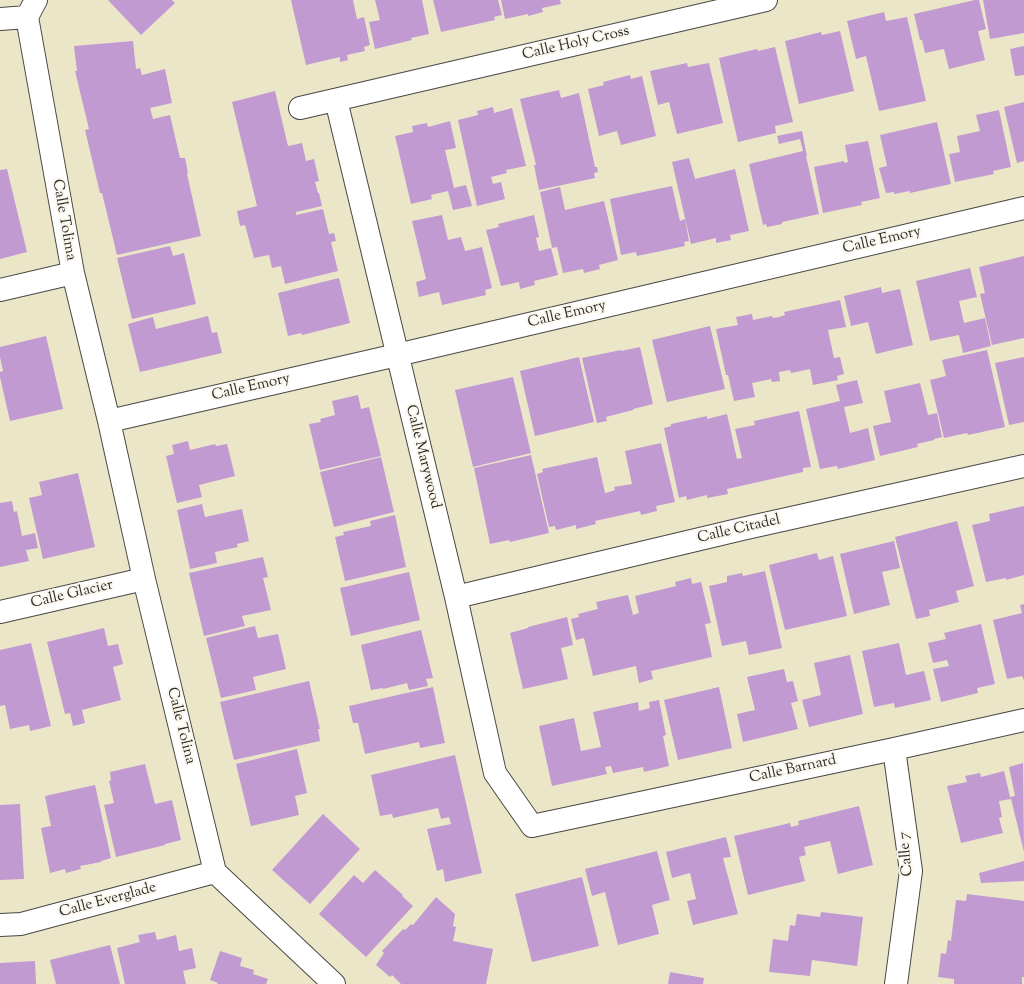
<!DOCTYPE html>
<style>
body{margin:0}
canvas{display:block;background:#ece6c9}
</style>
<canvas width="1024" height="984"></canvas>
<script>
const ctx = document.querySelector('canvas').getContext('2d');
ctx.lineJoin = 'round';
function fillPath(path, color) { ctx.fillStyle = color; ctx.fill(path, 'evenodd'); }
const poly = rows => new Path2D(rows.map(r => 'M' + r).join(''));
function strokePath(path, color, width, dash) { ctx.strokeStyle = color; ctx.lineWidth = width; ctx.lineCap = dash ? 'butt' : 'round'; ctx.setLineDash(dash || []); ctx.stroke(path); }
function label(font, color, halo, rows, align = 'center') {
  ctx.font = font + ' "Sorts Mill Goudy",serif'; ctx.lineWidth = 4; ctx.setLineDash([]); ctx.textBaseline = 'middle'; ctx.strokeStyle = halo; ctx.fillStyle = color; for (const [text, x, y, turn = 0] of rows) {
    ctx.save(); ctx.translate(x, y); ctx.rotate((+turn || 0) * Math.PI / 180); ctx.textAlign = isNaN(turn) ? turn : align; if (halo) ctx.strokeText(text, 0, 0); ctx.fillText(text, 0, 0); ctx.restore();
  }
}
const building = poly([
 [108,0,172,0,175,3,141,35],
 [291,0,353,0,357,19,364,17,370,45,364,47,365,51,347,55,348,60,340,62,340,57,306,65],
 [375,0,422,0,429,34,411,38,412,40,375,49,369,22,380,20],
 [433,0,498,0,502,15,494,17,495,20,441,32],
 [501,0,560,0,561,4,542,8,543,12,528,16,528,14,505,19],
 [975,0,979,0,986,29,978,31,985,60,949,69,944,49,925,53,922,40,920,40,914,14],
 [983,0,1024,0,1024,33,990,39],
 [884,12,886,21,907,17,926,101,879,111,866,56,856,59,847,21],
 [840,31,854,91,799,104,785,41,821,32,822,35],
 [133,41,136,69,140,68,142,75,165,69,172,103,150,108,153,119,170,115,180,158,185,158,188,173,187,174,201,236,117,255,102,193,100,193,85,130,89,129,75,71,77,71,74,46],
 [1024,46,1024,75,1015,76,1010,49],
 [775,47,793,122,775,126,776,133,738,142,719,58,757,49,758,51],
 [687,63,688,67,709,63,723,123,677,134,669,102,658,105,650,71],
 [630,75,631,79,642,76,656,136,621,145,617,131,599,136,588,89,604,85,603,82],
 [559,90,561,98,579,93,595,167,597,167,598,172,594,173,595,178,539,190,534,165,536,165,520,99],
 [275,91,288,146,302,143,306,161,314,159,319,181,315,182,318,193,319,193,322,206,296,212,296,215,323,209,329,234,334,233,336,241,331,242,338,271,285,284,281,266,272,268,269,255,254,258,245,225,240,226,237,211,257,206,232,102],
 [1024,102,1024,161,1017,163,1004,107],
 [493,107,494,113,512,108,526,166,506,170,507,173,491,177,493,184,501,182,505,199,477,206,458,120,478,115,477,111],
 [999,110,1011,167,993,171,994,174,955,182,949,154,960,152,957,136,980,131,976,115],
 [450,121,456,148,445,150,454,188,466,185,472,206,453,210,448,191,431,195,432,199,411,204,395,136,413,132,412,126,427,123,428,127],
 [937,122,951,184,910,193,910,191,894,194,894,192,886,193,879,168,887,166,880,135],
 [802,131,807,156,806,156,819,214,782,222,782,224,767,227,766,224,763,225,749,164,803,151,800,139,779,144,777,136],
 [868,141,880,198,861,202,862,205,823,213,814,167,844,161,844,163,848,162,845,145],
 [689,158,695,179,735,169,749,231,730,235,731,240,716,243,716,238,691,244,672,162],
 [7,169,27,252,0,259,0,170],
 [672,186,680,221,685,219,689,241,684,242,685,246,637,256,636,252,621,255,610,199],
 [560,187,565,210,604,201,618,260,599,265,600,269,584,273,583,269,563,273,557,247,552,248,540,192],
 [442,215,448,240,461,237,465,251,482,247,492,288,485,290,486,295,442,305,439,292,419,297,416,282,426,279,412,221],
 [534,215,539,237,536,238,539,251,551,248,558,275,534,281,535,285,520,289,519,282,501,286,486,230,499,227,498,224],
 [170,246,173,256,184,253,196,304,132,319,117,258],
 [1024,256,1024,338,992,345,980,294,985,293,979,267],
 [970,268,977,297,959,301,964,323,985,318,991,346,963,353,959,335,930,341,916,281],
 [339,278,350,323,302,335,301,333,288,336,278,293],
 [881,287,882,293,900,289,913,345,876,354,868,322,851,326,844,296],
 [840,300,846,327,828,330,834,358,840,357,844,374,837,376,838,380,813,385,810,369,791,373,790,370,779,372,780,381,772,382,771,379,752,383,755,397,734,401,728,375,726,375,716,329,738,325,736,317,752,314,753,320,772,316,773,318,779,317,785,315,784,312],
 [208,316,212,333,217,332,222,353,140,372,128,324,153,317,156,329],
 [710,326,725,389,667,402,652,340],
 [46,336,63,409,10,421,0,377,0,372,3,371,0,357,0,347],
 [640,347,653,404,633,409,633,410,606,417,607,421,597,423,582,358,621,350,621,351],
 [987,350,1005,427,968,435,967,433,944,438,930,380,946,376,942,360],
 [579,357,594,422,535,436,520,371],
 [1024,357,1024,422,1009,425,995,363],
 [513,377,531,453,473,467,455,390],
 [857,380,863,403,844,407,850,433,868,428,875,460,838,469,837,466,820,469,806,409,840,401,836,385],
 [920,383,928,415,937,413,942,437,934,439,934,440,917,444,918,447,880,456,873,426,891,422,884,391],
 [358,395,361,409,369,407,381,456,320,470,309,424,321,422,320,419,335,415,332,401],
 [799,411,811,467,803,468,803,472,727,489,728,494,707,498,707,495,687,500,686,496,679,498,664,428,671,426,671,424,707,416,707,419,727,414,737,459,742,458,735,429,755,425,754,421],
 [188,441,190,450,215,444,216,446,227,444,235,476,199,485,202,497,177,503,166,456,174,454,172,445],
 [661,443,675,502,656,506,657,511,641,515,640,511,595,521,596,524,576,529,576,525,556,530,555,526,549,527,537,474,543,472,542,469,597,457,605,493,609,492,615,490,614,487,632,484,625,451],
 [531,455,549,533,510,542,509,540,490,544,474,468],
 [381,457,394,512,334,527,320,472],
 [78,473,95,547,43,559,29,498,42,495,39,482],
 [12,501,14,512,17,511,22,536,35,533,38,548,26,550,29,561,0,567,0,503],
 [202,504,205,517,242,509,249,541,237,544,238,547,215,552,217,563,190,569,177,510],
 [1024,506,1024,575,1006,580,1006,578,986,582,972,525,990,521,989,514],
 [395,515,406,567,345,581,335,537,344,535,343,532,371,526,370,521],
 [957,521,974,586,956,591,959,602,929,610,930,616,916,619,895,537],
 [894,541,900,568,882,572,890,605,854,614,840,554],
 [817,553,819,560,833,556,847,616,785,630,769,565],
 [263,557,268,577,263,578,271,610,242,616,245,626,204,636,189,573],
 [765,571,782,648,749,655,746,641,722,646,709,586,727,582,727,576,742,573,743,576],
 [409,572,420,620,351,636,340,588],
 [691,578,692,584,701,582,711,623,705,624,712,657,651,671,653,679,639,683,636,666,593,676,584,638,576,640,571,619,579,617,578,614,598,609,596,602,628,595,633,615,639,613,635,596,676,586,675,582],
 [1024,604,1024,680,1022,676,1007,679,993,620,1022,613,1020,605],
 [567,617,573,645,561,648,568,679,523,689,510,633,528,628,528,627],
 [981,624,995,684,977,688,978,693,941,702,933,669,949,666,947,660,933,663,928,643,946,639,944,633],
 [255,626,258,638,278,634,286,669,253,677,256,690,221,698,206,638],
 [104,628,108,646,118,644,123,664,113,667,121,700,82,710,85,723,73,726,70,713,65,714,47,642],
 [421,630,433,678,426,679,428,686,409,690,407,683,383,689,383,688,371,690,361,645],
 [31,643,51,726,30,731,29,725,10,729,5,705,0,706,0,650],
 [899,643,906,675,924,671,931,700,895,708,894,703,874,707,862,651],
 [850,655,863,714,809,727,802,700,821,695,814,663],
 [784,669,787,682,793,681,798,701,791,703,798,729,743,742,737,714,755,710,747,677],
 [309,681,320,729,318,729,320,741,234,760,220,702],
 [433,687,445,743,420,748,419,742,365,754,358,723,353,723,349,706],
 [719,687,732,748,678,760,664,700],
 [659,700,666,735,663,736,669,766,644,772,643,767,613,773,611,766,605,767,607,774,552,786,539,726,574,718,581,751,601,747,593,712,638,702,639,711,650,708,649,702],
 [297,749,307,793,295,796,299,815,251,826,236,764],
 [455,755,482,873,445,882,443,869,437,871,427,829,451,824,449,817,441,819,438,808,393,818,392,814,380,816,371,775],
 [1023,763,1024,852,1011,799,999,801,1002,817,999,818,1003,833,961,843,947,786,967,782,965,776,980,773,981,777,1004,771,1010,797,1015,796,1009,767],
 [145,764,155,804,172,800,181,840,165,844,165,845,116,857,104,805,114,803,109,781,111,780,110,772],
 [95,785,111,858,101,861,101,862,80,866,81,869,66,873,65,869,50,873,41,828,51,826,45,796],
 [20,804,24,879,0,880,0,805],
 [859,806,873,865,838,874,830,841,804,847,806,855,799,857,805,881,748,895,734,836,790,823,791,827,799,825,798,821],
 [323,814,360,849,310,904,272,870],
 [726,837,731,857,723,858,738,914,693,925,687,901,696,899,690,873,672,878,666,852],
 [657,851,670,900,652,905,659,934,618,945,605,892,592,896,585,869],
 [1024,861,1024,881,981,883,979,873],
 [375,870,403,895,402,896,413,906,366,957,319,914,354,875,363,883],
 [582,877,599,946,532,962,515,894],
 [967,894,1024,901,1024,977,1022,977,1022,984,954,984,954,979,938,977,941,953,946,954,948,940,951,941,956,900,966,901],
 [436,897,455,914,453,926,456,927,453,941,493,949,486,984,401,984,392,975,390,977,376,965,384,953,382,951,403,929,405,930,411,924,413,925],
 [821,912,863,917,857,966,812,960,810,976,769,972,773,939,788,941,790,925,795,926,797,914,820,917],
 [155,932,157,940,176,935,179,951,192,948,196,968,183,971,186,984,125,984,117,948,140,942,138,935],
 [110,945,120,984,56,984,50,960],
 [220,951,242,958,240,966,254,970,253,974,268,979,266,984,217,984,218,983,210,980],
 [35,961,36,984,0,984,0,963],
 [670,972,704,978,703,984,668,984]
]);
const minor = poly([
 [27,17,73,273,109,421,144,579,215,872,334,984],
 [0,19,27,17,36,0],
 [336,100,456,597,495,773,532,826,894,749,1024,720],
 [300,108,766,0],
 [0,290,73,273],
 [109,421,397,355,1024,208],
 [456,597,742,529,1024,466],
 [0,612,144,579],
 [894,749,911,871,896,984],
 [0,925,21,924,215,872]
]);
const streetNames = [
 ["Calle Holy Cross",576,44,-13],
 ["Calle Tolima",63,220,80],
 ["Calle Emory",882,241,-13],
 ["Calle Emory",567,315,-13],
 ["Calle Emory",251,388,-13],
 ["Calle Marywood",422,457,76],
 ["Calle Citadel",739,530,-13],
 ["Calle Glacier",72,595,-13],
 ["Calle Tolina",180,726,76],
 ["Calle Barnard",793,770,-12],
 ["Calle 7",907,854,-95],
 ["Calle Everglade",108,901,-15]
];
fillPath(building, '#c19ad2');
strokePath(minor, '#484743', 24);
strokePath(minor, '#fff', 22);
label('15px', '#2b2b2b', '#fbf7ec', streetNames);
</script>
